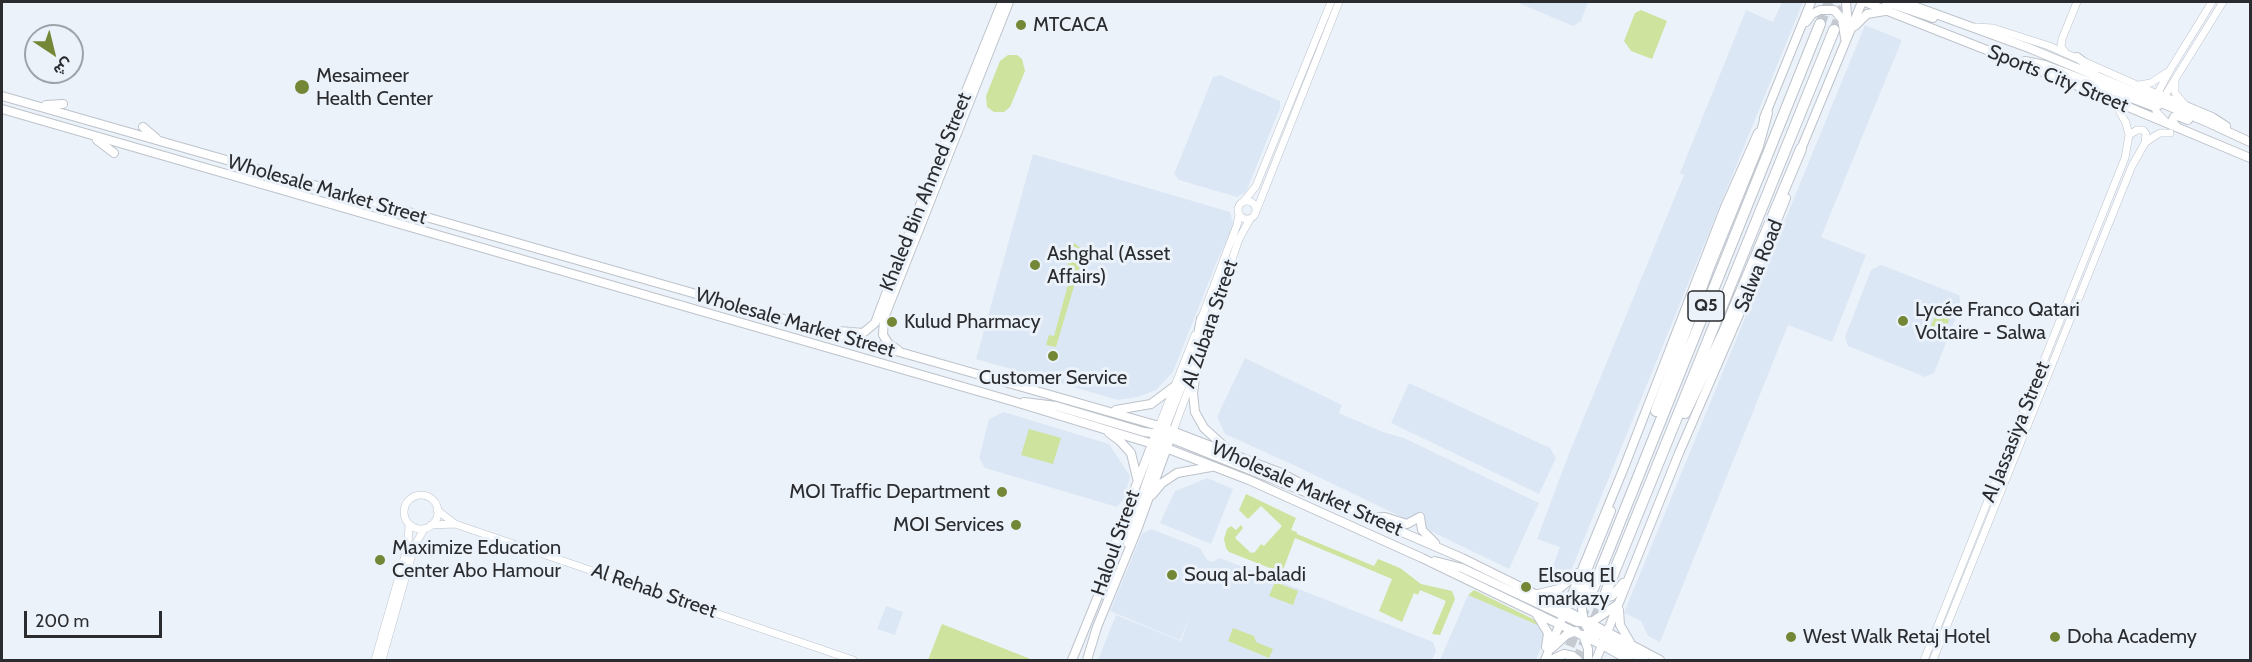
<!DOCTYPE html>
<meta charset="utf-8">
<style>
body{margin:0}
#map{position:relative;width:2252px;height:662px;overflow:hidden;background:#ecf2fa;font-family:Cabin,Vazirmatn,sans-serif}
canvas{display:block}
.frame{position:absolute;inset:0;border:3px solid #2a2c2f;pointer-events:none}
.north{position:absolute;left:24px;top:24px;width:60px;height:60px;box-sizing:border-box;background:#ecf2fa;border:2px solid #9ea3a9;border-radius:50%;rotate:145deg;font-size:16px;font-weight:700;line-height:24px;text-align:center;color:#2a2c2f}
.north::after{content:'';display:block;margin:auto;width:21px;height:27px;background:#738737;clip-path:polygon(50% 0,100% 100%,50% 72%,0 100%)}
.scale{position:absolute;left:24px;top:611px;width:138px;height:27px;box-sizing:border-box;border:3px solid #2a2c2f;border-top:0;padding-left:8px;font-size:18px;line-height:21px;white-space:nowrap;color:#2a2c2f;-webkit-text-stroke:4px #ecf2fa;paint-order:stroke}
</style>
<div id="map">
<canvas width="2252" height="662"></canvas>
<div class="frame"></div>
<div class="north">ش</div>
<div class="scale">200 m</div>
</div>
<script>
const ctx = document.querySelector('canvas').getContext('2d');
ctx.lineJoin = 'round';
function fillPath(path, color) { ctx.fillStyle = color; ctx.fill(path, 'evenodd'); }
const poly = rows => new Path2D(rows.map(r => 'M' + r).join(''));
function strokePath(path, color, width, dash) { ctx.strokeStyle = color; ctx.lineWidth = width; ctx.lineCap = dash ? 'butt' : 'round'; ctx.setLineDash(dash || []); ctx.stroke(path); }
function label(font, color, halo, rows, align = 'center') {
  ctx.font = font + ' Cabin,sans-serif'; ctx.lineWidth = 6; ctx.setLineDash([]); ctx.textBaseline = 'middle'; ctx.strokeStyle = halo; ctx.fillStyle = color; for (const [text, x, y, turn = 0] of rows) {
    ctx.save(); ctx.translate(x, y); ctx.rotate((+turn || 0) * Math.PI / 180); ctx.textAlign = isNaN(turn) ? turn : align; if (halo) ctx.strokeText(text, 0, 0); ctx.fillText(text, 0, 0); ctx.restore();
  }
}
const built = poly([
 [1516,2,1588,2,1581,21,1573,26],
 [1782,2,1803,2,1566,583,1549,576,1560,547,1537,539,1568,456,1684,175,1680,173,1746,10,1773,22],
 [1865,25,1902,40,1821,237,1866,255,1832,342,1788,325,1660,642,1648,636,1641,621,1624,613],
 [1220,75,1280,101,1280,108,1246,192,1237,197,1179,180,1174,174,1213,77],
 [1033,154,1230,212,1234,226,1217,261,1173,372,1156,390,1138,397,1118,400,976,359],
 [1881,265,1959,295,1961,305,1934,373,1925,377,1848,346,1845,337,1871,270],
 [1245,358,1342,405,1339,413,1383,432,1404,438,1539,503,1509,569,1302,469,1225,434,1217,417],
 [1409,383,1550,448,1556,458,1539,494,1391,423],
 [1004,412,1109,444,1130,476,1125,498,1117,507,985,468,979,458,989,419],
 [1207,478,1233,489,1211,544,1160,523,1175,491],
 [1151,529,1200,548,1207,560,1212,562,1220,558,1433,642,1436,651,1432,660,1098,660,1116,615,1181,641,1190,616,1180,640,1110,611,1142,534],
 [1468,595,1542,627,1545,637,1536,660,1440,660],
 [886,606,903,612,895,635,877,629]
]);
const green = poly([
 [1641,10,1667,21,1652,59,1631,51,1624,41,1635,13],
 [1008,55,1017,55,1022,59,1025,71,1010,107,1004,112,994,112,987,107,986,96,1000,61],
 [1074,243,1091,256,1083,256,1056,347,1046,345,1049,335,1054,336,1069,281,1064,279],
 [1938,310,1951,315,1940,342,1926,336],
 [1029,429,1061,438,1053,464,1021,455],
 [1246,494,1296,518,1291,530,1297,532,1297,534,1374,566,1378,559,1400,568,1421,584,1452,591,1455,599,1440,635,1432,634,1446,601,1420,590,1418,595,1414,593,1402,622,1379,611,1392,579,1295,538,1283,570,1280,572,1229,552,1226,548,1224,539,1227,529,1231,526,1236,530,1241,525,1243,528,1235,538,1251,553,1255,552,1261,544,1264,546,1282,526,1261,506,1248,519,1239,510],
 [1275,582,1298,591,1293,605,1269,596],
 [1474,590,1533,619,1542,627,1468,595],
 [942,624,1033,660,928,660],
 [1233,628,1254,636,1256,642,1273,649,1269,658,1228,641]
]);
const motorwayTunnel = poly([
 [1820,24,1829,2],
 [1834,30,1845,2],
 [1564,660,1593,589],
 [1577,660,1606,592]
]);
const tertiary = poly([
 [1976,27,1993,28,2049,46,2157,94],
 [2065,52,2061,47,2062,39,2077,2],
 [2175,81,2175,93,2185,105],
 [2139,85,2151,83,2166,73],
 [2164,97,2223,2],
 [2166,122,2156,111,2154,100,2170,70,2212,2],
 [2129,135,2137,130,2143,130,2146,134,2145,143],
 '1238 210a9 9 0 1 1 18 0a9 9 0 1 1-18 0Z',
 [1244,201,1256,186,1331,2],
 [1257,209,1339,2],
 [1200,322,1237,225,1239,215],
 [1196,366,1239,239,1250,219],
 [1159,426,1195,335],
 [1173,431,1193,377],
 '404 512a17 17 0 1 1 34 0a17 17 0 1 1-34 0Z',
 [437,510,455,524,853,660],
 [431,525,455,524],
 [375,660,408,545,409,524],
 [382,660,414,547,424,529],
 [1924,660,2125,158,2129,135,2126,123,2120,112],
 [1933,660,2132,166,2145,143,2153,137,2160,133,2170,133]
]);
const secondary = poly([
 [1846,2,1848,27],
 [1865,2,2083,88,2250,158],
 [1886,2,1933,18],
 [1903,2,2029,48,2209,123,2250,142],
 [1806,22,1812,14,1820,10,1834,10,1842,19,1845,38],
 [1855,26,1867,14,1885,11],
 [2077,57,2095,71],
 [2025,61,2045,65,2152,106,2159,105,2164,97],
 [2157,94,2212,117,2226,126],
 [2,96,1159,426,1281,473,1351,510,1462,558,1535,594,1660,660],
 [46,105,63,104],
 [2,109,1012,401,1166,448,1249,480,1422,558,1602,645,1629,660],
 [1764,118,1811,2],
 [143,127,156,138],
 [2177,127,2172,121,2174,117,2178,116,2188,120],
 [97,140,114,153],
 [1799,154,1862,2],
 [839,331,863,333,875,323,910,230,1002,2],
 [898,350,888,343,883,335,884,318,1009,2],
 [1197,364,1193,393,1195,412,1204,428,1226,448],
 [1024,402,1056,406,1144,432,1160,434],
 [1116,410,1151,404,1175,386],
 [1109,433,1120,441,1131,453,1137,478],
 [1163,433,1194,354,1201,319],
 [1151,443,1161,437,1170,438,1323,499],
 [1152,495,1162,483,1177,473,1211,467],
 [1420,517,1422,530,1435,543],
 [1370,518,1385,517,1407,524,1420,517],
 [1128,543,1131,528,1161,441],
 [1435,561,1462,568,1577,622,1593,621,1617,605],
 [1584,581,1588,593,1596,598,1602,599,1612,596,1623,583],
 [1538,594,1559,589,1578,573],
 [1619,610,1620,625,1630,642],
 [1537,615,1548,633,1546,647],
 [1588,630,1601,635,1644,660],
 [1583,635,1588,649,1588,660],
 [1595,639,1584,623,1580,594,1584,578,1611,511],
 [1552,648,1566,635,1576,631],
 [1072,660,1105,579,1122,522,1159,426],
 [1087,660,1097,627,1137,530,1173,431],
 [1545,660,1625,465,1725,207,1758,133],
 [1551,660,1564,654,1573,656,1578,660],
 [1596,660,1679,453,1745,301,1786,198]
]);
const motorway = poly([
 [1656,411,1709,267,1758,146,1767,113],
 [1685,413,1724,332,1801,149],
 [1593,589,1820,24],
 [1606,592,1834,30]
]);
const markers = [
 [1021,25,6,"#738737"],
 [302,87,8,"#738737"],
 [1035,265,6,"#738737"],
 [1903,321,6,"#738737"],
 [892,322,6,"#738737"],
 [1053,356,6,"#738737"],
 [1002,492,6,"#738737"],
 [1016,525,6,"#738737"],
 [380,560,6,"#738737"],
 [1172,575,6,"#738737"],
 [1526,587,6,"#738737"],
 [1791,637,6,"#738737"],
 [2055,637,6,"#738737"]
];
const shields = [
 [1706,306,36]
];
const shieldNames = [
 ["Q5",1706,306]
];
const poiNames = [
 ["MTCACA",1033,25],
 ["Mesaimeer",316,76],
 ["Health Center",316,99],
 ["Ashghal (Asset",1047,254],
 ["Affairs)",1047,277],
 ["Lycée Franco Qatari",1915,310],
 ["Voltaire - Salwa",1915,333],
 ["Kulud Pharmacy",904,322],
 ["Customer Service",1053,378,"center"],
 ["MOI Traffic Department",990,492,"right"],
 ["MOI Services",1004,525,"right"],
 ["Maximize Education",392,548],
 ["Center Abo Hamour",392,571],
 ["Souq al-baladi",1184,575],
 ["Elsouq El",1538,576],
 ["markazy",1538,599],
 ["West Walk Retaj Hotel",1803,637],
 ["Doha Academy",2067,637]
];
const streetNames = [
 ["Sports City Street",2058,79,22],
 ["Wholesale Market Street",327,190,16],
 ["Khaled Bin Ahmed Street",926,192,-68],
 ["Salwa Road",1759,266,-68],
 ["Wholesale Market Street",795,323,16],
 ["Al Zubara Street",1210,324,-71],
 ["Al Jassasiya Street",2016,432,-68],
 ["Wholesale Market Street",1307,489,24],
 ["Haloul Street",1116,543,-71],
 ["Al Rehab Street",654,591,19]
];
fillPath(built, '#dce7f5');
fillPath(green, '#cee39d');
strokePath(motorwayTunnel, '#c5cad1', 10, [10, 5]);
strokePath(tertiary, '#bdc3cb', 8);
strokePath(secondary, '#bdc3cb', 10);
strokePath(motorway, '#bdc3cb', 12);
strokePath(tertiary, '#fff', 7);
strokePath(secondary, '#fff', 8);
strokePath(motorway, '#fff', 10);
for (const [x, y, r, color] of markers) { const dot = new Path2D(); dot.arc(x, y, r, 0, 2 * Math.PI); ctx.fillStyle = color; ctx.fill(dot); strokePath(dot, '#ecf2fa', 2); }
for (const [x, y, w] of shields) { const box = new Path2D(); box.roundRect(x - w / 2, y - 15, w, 30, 4.5); ctx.fillStyle = '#ecf2fa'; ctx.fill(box); strokePath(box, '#2a2c2f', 1.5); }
label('bold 18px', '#2a2c2f', null, shieldNames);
label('20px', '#2a2c2f', '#ecf2fa', poiNames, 'left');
label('20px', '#2a2c2f', '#ecf2fa', streetNames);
</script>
